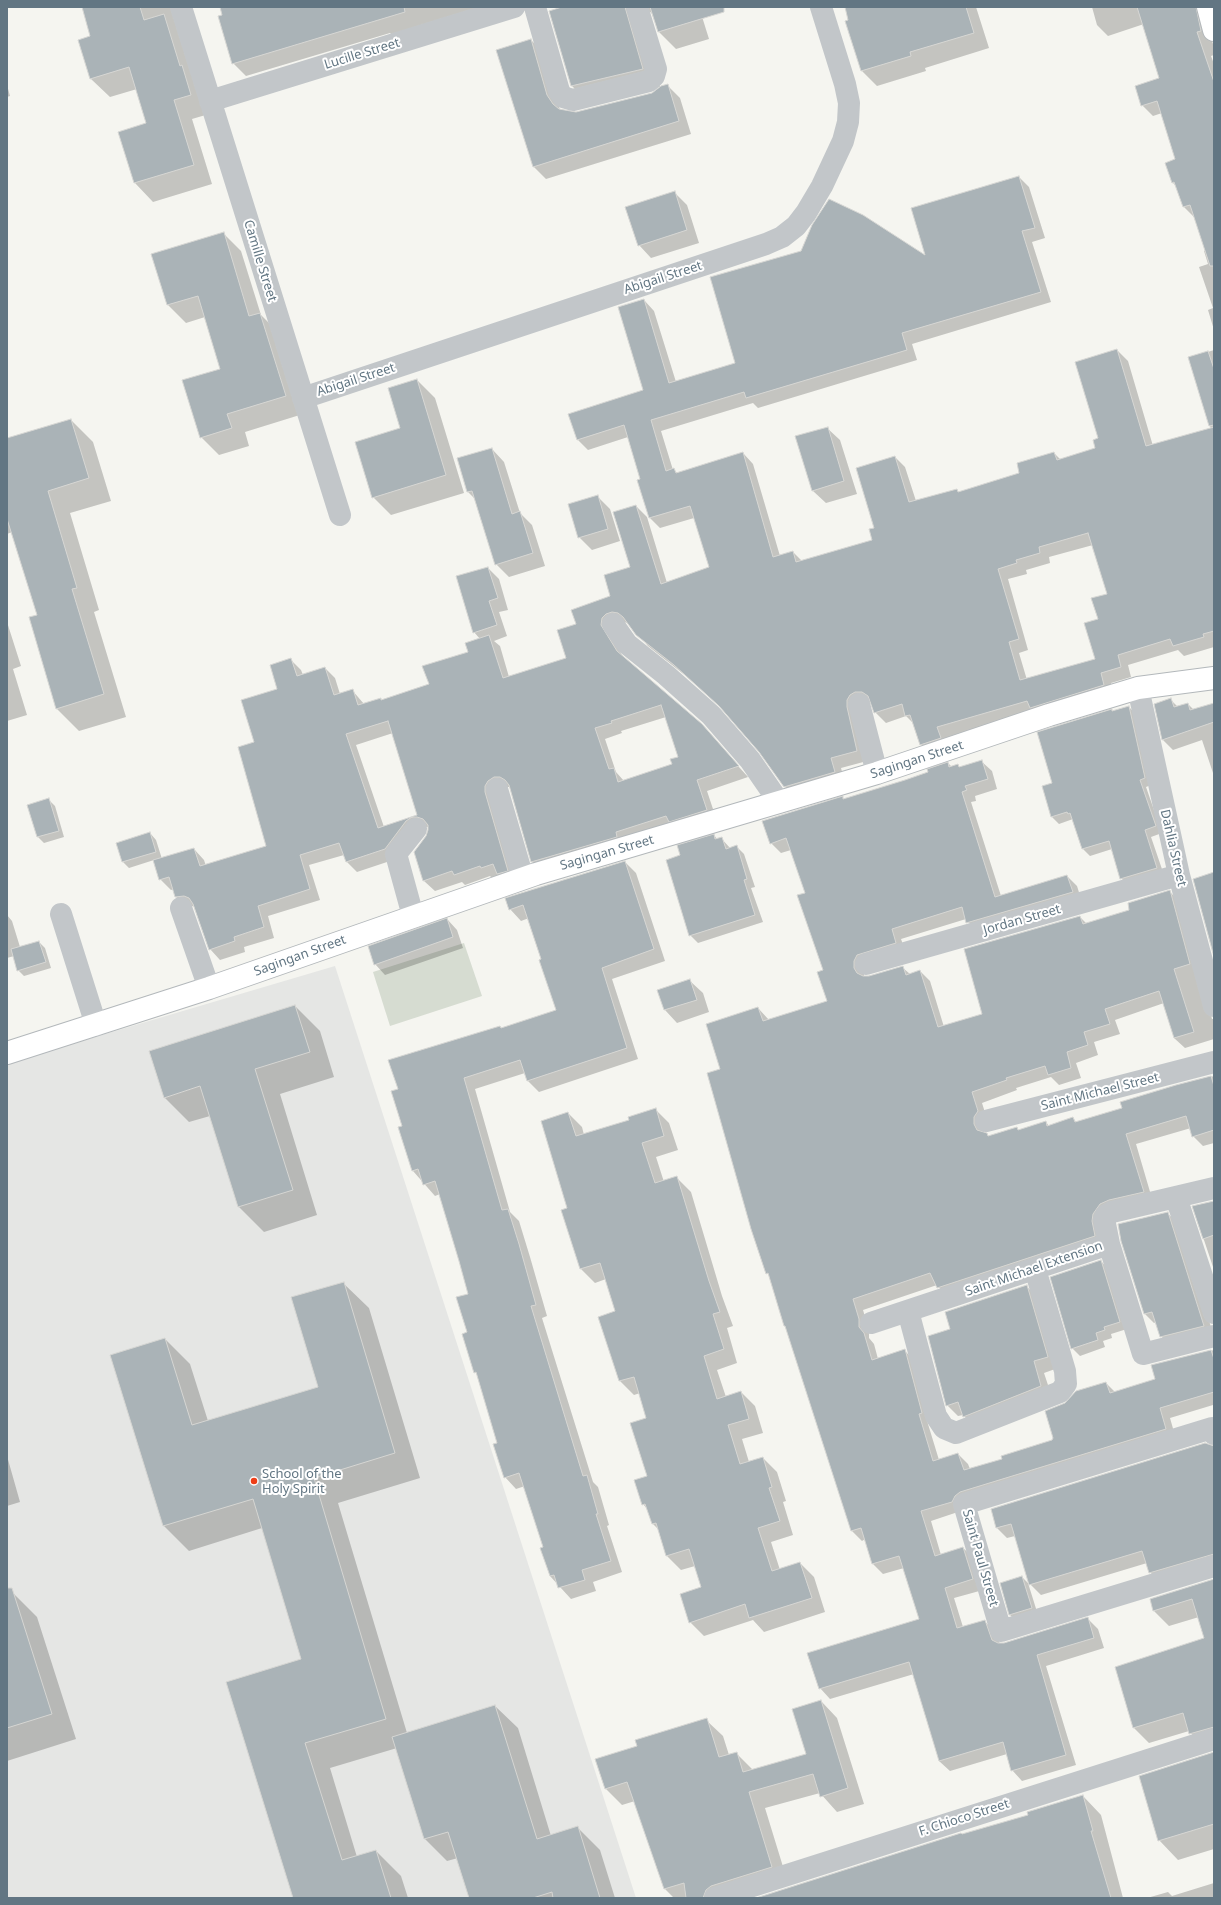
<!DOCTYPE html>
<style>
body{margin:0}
#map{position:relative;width:1221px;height:1905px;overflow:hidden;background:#f5f5f0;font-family:"Noto Sans",sans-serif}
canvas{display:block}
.frame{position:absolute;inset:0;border:8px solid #627683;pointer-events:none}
</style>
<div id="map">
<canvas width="1221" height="1905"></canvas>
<div class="frame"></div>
</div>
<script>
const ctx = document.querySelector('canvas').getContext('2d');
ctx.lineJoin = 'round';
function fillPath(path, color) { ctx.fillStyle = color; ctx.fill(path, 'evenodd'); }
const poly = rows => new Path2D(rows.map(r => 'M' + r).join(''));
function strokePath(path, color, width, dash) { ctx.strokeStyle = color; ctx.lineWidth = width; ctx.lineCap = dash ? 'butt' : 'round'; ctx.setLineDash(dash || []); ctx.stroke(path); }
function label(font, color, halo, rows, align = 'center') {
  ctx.font = font + ' "Noto Sans",sans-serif'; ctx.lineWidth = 4; ctx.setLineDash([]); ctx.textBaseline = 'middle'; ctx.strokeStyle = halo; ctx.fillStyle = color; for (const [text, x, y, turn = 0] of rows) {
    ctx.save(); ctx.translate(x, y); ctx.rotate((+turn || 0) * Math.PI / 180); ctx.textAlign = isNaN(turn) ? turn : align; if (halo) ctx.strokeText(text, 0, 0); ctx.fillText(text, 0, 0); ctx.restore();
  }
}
const built = poly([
 [335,966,636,1898,7,1898,7,1063]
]);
const green = poly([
 [464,943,482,996,390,1026,373,972]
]);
const shadow = poly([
 [83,7,174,7,209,114,192,119,212,184,153,202,135,183,119,132,147,124,137,89,110,97,91,79,92,37],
 [221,7,490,7,393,36,390,33,246,76,233,63],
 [566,7,699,7,709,39,676,49,659,32,651,12,645,16,642,28,660,87,589,103,572,86],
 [846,7,976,7,989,48,925,68,926,71,877,86,862,71],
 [1092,7,1201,7,1214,47,1214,55,1211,56,1214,64,1214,330,1208,310,1213,308,1199,267,1208,264,1204,251,1206,250,1194,217,1184,207,1176,186,1173,183,1176,160,1162,113,1153,116,1142,105,1160,78,1144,24,1108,36,1097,25],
 [531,40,544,53,560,110,576,113,652,94,668,86,680,98,691,134,546,179,533,166],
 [7,85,10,96,7,97],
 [1019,177,1029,187,1045,238,1032,242,1051,302,912,344,917,360,758,408,753,403,661,431,673,470,678,473,743,453,753,464,780,556,793,552,802,561,874,541,895,457,905,467,916,501,957,491,959,492,1021,474,1054,453,1060,459,1096,448,1117,350,1128,361,1153,446,1211,429,1189,358,1214,350,1214,647,1184,656,1178,650,1128,665,1131,677,1111,683,1114,696,931,755,921,745,914,724,906,716,886,723,875,712,872,702,867,702,867,761,841,768,845,783,796,797,785,787,760,751,725,710,686,676,648,646,628,623,623,622,611,637,625,660,701,725,748,777,707,791,717,821,543,872,532,862,510,787,505,787,518,881,492,878,490,876,465,885,462,882,435,891,424,881,415,852,427,837,429,827,423,827,396,859,357,872,346,861,344,855,309,865,320,900,268,916,274,938,244,947,245,952,220,960,210,949,195,906,187,907,176,897,174,889,171,890,160,879,154,860,129,868,123,862,118,843,150,833,156,840,162,859,194,849,204,860,206,866,267,847,255,743,291,660,301,670,303,675,325,668,335,678,340,694,352,690,364,704,380,699,382,701,430,685,469,653,480,639,474,632,488,568,499,579,508,610,499,612,507,636,494,641,500,646,509,677,567,658,577,625,612,597,631,568,636,506,647,517,667,583,710,568,694,518,660,528,650,518,641,479,628,437,588,450,578,440,644,391,644,300,654,311,676,382,737,363,927,257],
 [1093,545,1108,595,1099,620,1096,660,1027,680,1019,653,1028,650,1008,579,1027,574,1026,570,1050,563,1049,557],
 [666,717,679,757,673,764,624,781,616,772,605,739,622,733,621,731],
 [393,733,419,815,384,827,356,745],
 [674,192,687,205,699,243,651,258,639,245],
 [223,233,241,251,261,315,278,332,303,414,245,432,249,446,219,455,201,437,221,370,205,317,186,323,168,305,153,255],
 [417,380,435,398,464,493,391,515,373,497,401,428],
 [71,420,93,442,111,501,70,513,99,610,94,612,126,717,79,731,57,709,39,616,12,532,7,534,7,439],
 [827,428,840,440,857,494,826,503,813,491],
 [492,449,504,462,520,513,532,525,545,566,509,577,496,564,476,500,468,492],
 [597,496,610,509,620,541,592,550,579,537],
 [7,622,21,666,13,669,27,715,7,721],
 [1171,700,1178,707,1188,704,1194,710,1214,704,1214,776,1202,740,1173,750,1163,740,1155,704],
 [1129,707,1136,714,1151,785,1146,787,1162,833,1151,837,1164,875,1128,885,1121,878,1112,849,1090,856,1083,849,1073,819,1059,824,1052,817,1043,787,1054,783,1111,710,1113,712],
 [981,761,992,771,997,789,975,796,976,801,971,802,1001,896,1067,876,1077,886,1082,902,977,932,966,919,901,939,906,953,864,972,864,977,903,968,910,974,920,971,930,981,944,1027,983,1015,1080,917,1087,924,1131,911,1170,892,1180,902,1212,1019,1214,1019,1214,1039,1185,1048,1174,1038,1164,1003,1115,1020,1120,1034,1094,1042,1098,1055,1076,1063,1081,1078,1059,1085,1051,1077,1016,1088,1017,1090,982,1103,988,1122,984,1128,984,1135,988,1137,1016,1128,1019,1131,1046,1122,1049,1126,1073,1118,1077,1123,1123,1109,1122,1103,1214,1076,1214,1143,1203,1146,1193,1136,1191,1128,1136,1144,1153,1202,1120,1210,1104,1246,948,1298,937,1285,863,1310,869,1330,869,1338,874,1344,878,1359,905,1351,915,1361,928,1424,939,1460,958,1454,968,1464,970,1469,1003,1459,1052,1441,1066,1404,1106,1383,1115,1392,1157,1380,1152,1366,1214,1350,1214,1410,1213,1405,1170,1418,1176,1439,931,1521,941,1555,963,1548,974,1558,983,1590,954,1598,963,1627,984,1621,995,1631,1000,1644,1004,1644,1088,1619,1098,1629,1104,1648,1046,1666,1076,1765,1022,1781,1012,1770,1007,1754,950,1771,939,1761,914,1674,830,1699,820,1688,920,1620,904,1568,883,1574,873,1564,865,1539,862,1541,851,1530,770,1276,767,1273,721,1070,758,1008,769,1020,828,1002,825,971,806,893,791,850,781,853,771,843,842,797,844,799,929,773,948,763,952,767,958,766,960,768],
 [49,800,55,806,64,837,44,843,38,837,29,806],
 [714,835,717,839,721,838,730,848,736,846,744,854,755,887,751,888,763,922,698,943,690,935,681,856],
 [625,862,636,873,665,961,612,979,638,1059,539,1092,527,1080,525,1073,475,1089,510,1212,519,1221,530,1257,547,1316,542,1318,593,1482,598,1487,609,1525,607,1526,622,1572,593,1582,596,1591,571,1599,550,1576,544,1548,525,1486,516,1489,505,1477,499,1444,478,1375,475,1372,468,1333,469,1294,440,1194,435,1196,413,1171,399,1127,403,1126,399,1089,502,1029,558,1011,529,918,521,921,510,909],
 [7,915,12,921,20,947,39,942,45,948,51,968,24,976,18,970,14,956,7,958],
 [447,919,457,930,463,948,385,975,375,964],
 [690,981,703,993,709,1012,677,1023,665,1010],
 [295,1006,320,1031,334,1077,280,1094,317,1215,264,1232,239,1207,210,1116,189,1122,164,1097],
 [655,1109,669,1123,678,1150,656,1157,664,1182,677,1178,691,1192,722,1296,733,1326,727,1328,737,1363,717,1370,726,1397,741,1392,755,1406,763,1433,742,1439,749,1462,763,1458,777,1472,786,1501,783,1502,793,1535,771,1542,780,1570,800,1563,814,1577,825,1612,764,1632,753,1620,704,1636,690,1622,702,1588,695,1566,681,1570,667,1556,659,1530,652,1523,648,1510,643,1504,648,1477,648,1419,640,1393,634,1395,620,1381,599,1317,616,1312,606,1279,595,1283,581,1269,569,1209,568,1113,582,1127,584,1135,631,1121],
 [1214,1202,1214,1270,1193,1207],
 [1167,1213,1177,1222,1211,1327,1170,1346,1161,1336,1156,1322,1154,1323,1145,1314,1122,1241],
 [1101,1261,1108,1269,1127,1329,1111,1334,1112,1338,1103,1341,1105,1347,1080,1356,1072,1348],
 [343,1283,369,1308,420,1478,338,1503,407,1733,495,1706,518,1728,551,1836,578,1828,600,1850,615,1898,470,1898,458,1858,447,1861,425,1839,397,1748,330,1768,357,1857,376,1851,401,1876,408,1898,294,1898,302,1660,262,1528,189,1551,164,1526,165,1339,190,1364,208,1421,320,1388],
 [1026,1286,1038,1297,1058,1368,1044,1373,1052,1397,975,1427,963,1415,958,1416,947,1405,951,1329],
 [1214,1447,1214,1566,1160,1583,1150,1572,1147,1563,1041,1595,1030,1584,1015,1536,1007,1538,997,1528],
 [7,1456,20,1502,7,1506],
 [1022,1577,1028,1583,1038,1615,1016,1621,1010,1615,1001,1584],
 [1214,1580,1214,1746,1205,1749,1189,1731,1149,1743,1134,1728,1116,1667,1205,1639,1199,1617,1169,1626,1154,1611,1151,1599],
 [12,1592,37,1617,76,1739,7,1761,7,1593],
 [821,1701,837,1718,864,1804,837,1812,820,1793,765,1808,788,1883,706,1898,674,1898,665,1889,635,1801,622,1805,606,1789,638,1746,706,1720,723,1736,729,1755,736,1753,753,1770,808,1755],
 [1214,1753,1214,1849,1178,1860,1159,1840],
 [1083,1796,1101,1815,1123,1898,759,1898,1029,1816],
 [1214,1883,1214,1898,1147,1898,1168,1892,1172,1896]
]);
const building = poly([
 [82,7,140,7,144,20,164,14,180,66,182,65,191,95,174,100,194,165,134,183,118,132,146,123,129,67,90,79,78,40,90,36,82,7],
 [220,7,404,7,405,12,232,64,218,16,222,15,220,7],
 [562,7,625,7,643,69,571,86,549,11,562,7],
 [650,7,724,7,724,12,658,32,650,7],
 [845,7,966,7,974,33,910,52,911,56,861,71,845,21,848,20,845,7],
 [1137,7,1196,7,1201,31,1197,32,1214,82,1214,266,1210,266,1190,205,1183,207,1174,182,1172,183,1165,163,1175,159,1157,101,1141,106,1135,86,1159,78,1137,7],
 [531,39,547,95,553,104,559,109,576,112,652,93,661,86,668,84,679,121,533,167,496,50,531,39],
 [1019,176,1035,228,1022,231,1041,292,902,333,907,350,746,398,744,392,651,420,666,471,674,468,676,473,743,452,773,557,793,551,796,562,872,540,869,529,874,528,856,468,895,456,909,502,957,489,958,492,1019,473,1017,463,1054,452,1057,460,1095,448,1093,440,1098,438,1075,362,1117,349,1146,446,1214,427,1214,631,1203,634,1204,637,1173,646,1170,639,1118,655,1121,667,1101,673,1104,685,1030,708,1027,701,937,727,941,738,920,745,910,715,905,716,902,704,874,713,868,696,862,692,855,692,850,695,847,700,847,707,857,751,831,758,835,772,784,787,759,752,719,706,674,665,636,635,623,617,618,613,612,612,606,614,602,618,601,625,617,651,702,724,739,766,697,780,707,810,669,822,666,816,616,832,617,837,531,862,509,785,505,780,500,777,494,777,488,781,485,786,485,792,508,871,497,874,493,864,481,868,480,866,454,875,452,871,423,881,414,852,426,836,428,830,428,825,423,819,417,817,412,817,406,821,385,849,346,862,339,843,300,855,310,889,258,906,264,927,234,937,235,941,209,950,193,904,189,898,184,896,175,897,169,877,159,880,153,860,194,848,200,866,266,846,238,747,254,742,241,700,277,689,270,665,291,658,297,676,325,667,334,695,353,689,358,705,381,698,381,700,429,684,422,666,468,652,465,643,489,635,503,678,566,658,557,630,576,624,571,610,610,596,604,575,630,567,613,512,636,505,661,584,709,567,690,506,649,518,637,480,640,479,624,425,577,440,568,414,643,390,618,307,644,299,669,383,735,363,710,277,801,251,812,225,829,199,863,215,925,255,911,208,1019,176],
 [1088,533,1107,594,1091,598,1098,619,1084,623,1095,659,1020,680,1009,642,1019,639,998,569,1017,563,1016,560,1040,553,1039,547,1088,533],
 [661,705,678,757,670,759,672,764,618,782,614,768,609,769,595,728,612,723,611,721,661,705],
 [388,721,417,815,378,828,346,734,388,721],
 [675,191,687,230,638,246,625,207,675,191],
 [224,232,249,316,260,313,286,396,227,414,232,428,200,438,182,380,220,369,198,296,167,305,151,254,224,232],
 [1208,351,1214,369,1214,425,1209,426,1188,357,1208,351],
 [417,379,446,475,372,498,355,442,400,428,388,388,417,379],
 [71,419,89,478,48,491,77,588,72,589,104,694,56,709,29,617,37,615,7,519,7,438,71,419],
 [828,427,844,481,812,491,795,436,828,427],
 [492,448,512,514,520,511,533,553,495,565,472,491,467,492,457,458,492,448],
 [598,495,608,529,578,538,568,504,598,495],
 [488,567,498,598,489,601,497,625,473,633,456,576,488,567],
 [1171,698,1174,707,1188,703,1190,710,1214,703,1214,722,1162,740,1154,704,1171,698],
 [1129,706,1145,778,1140,780,1156,826,1145,830,1157,868,1120,879,1109,841,1082,849,1070,813,1068,814,1067,812,1051,817,1042,786,1052,783,1037,732,1112,709,1112,711,1129,706],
 [982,760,988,779,965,786,967,790,962,792,995,897,1067,875,1073,892,966,923,962,907,892,929,896,943,857,955,854,961,854,968,857,973,863,976,869,976,903,966,906,975,920,970,938,1027,982,1014,964,949,1080,916,1083,924,1129,910,1128,903,1170,890,1190,964,1174,969,1194,1032,1174,1038,1159,991,1105,1009,1110,1024,1084,1032,1088,1045,1067,1052,1071,1068,1048,1075,1045,1066,1006,1078,1007,1080,972,1092,978,1111,974,1117,974,1124,977,1130,987,1133,988,1136,1017,1127,1018,1130,1046,1121,1047,1126,1073,1117,1075,1122,1122,1108,1120,1102,1176,1085,1211,1076,1214,1086,1214,1130,1192,1137,1186,1116,1126,1134,1144,1192,1109,1200,1100,1204,1093,1214,1092,1221,1095,1236,937,1288,930,1273,853,1299,859,1319,859,1327,864,1333,872,1360,905,1349,922,1413,919,1414,933,1461,958,1453,964,1470,1002,1459,1001,1456,1052,1440,1053,1438,1045,1411,1065,1403,1076,1391,1106,1382,1110,1393,1155,1379,1151,1365,1211,1350,1214,1359,1214,1392,1160,1408,1166,1429,960,1492,955,1496,952,1502,921,1511,935,1556,963,1547,973,1579,945,1588,957,1628,985,1620,992,1640,998,1643,1004,1643,1088,1617,1094,1638,1037,1655,1066,1755,1011,1771,1003,1742,939,1761,909,1662,819,1689,807,1653,919,1619,899,1556,872,1564,861,1528,851,1531,785,1326,784,1326,768,1273,766,1274,751,1229,707,1073,720,1069,706,1024,758,1007,763,1021,827,1001,817,972,823,970,797,895,805,893,786,838,770,844,762,821,843,796,843,799,905,780,928,772,927,769,948,762,949,767,958,764,959,767,982,760],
 [49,798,59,831,37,837,27,805,49,798],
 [150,832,156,852,122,862,116,843,150,832],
 [714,834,715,839,722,837,726,849,737,845,747,879,744,880,755,915,689,936,666,860,680,855,677,845,714,834],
 [625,861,654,949,602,968,627,1048,527,1081,520,1060,464,1078,502,1210,508,1209,519,1244,536,1305,531,1306,583,1476,587,1475,598,1514,596,1514,611,1561,582,1570,585,1580,558,1588,554,1575,550,1576,540,1548,543,1547,519,1473,504,1478,493,1444,497,1443,476,1372,474,1373,462,1334,467,1332,456,1297,468,1294,459,1261,435,1181,423,1185,418,1169,412,1171,398,1127,402,1126,391,1091,398,1089,388,1060,500,1026,501,1028,556,1010,539,960,541,959,523,905,509,910,505,898,625,861],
 [1214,872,1214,957,1193,879,1214,872],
 [447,918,453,937,374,965,368,946,447,918],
 [39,941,46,962,17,971,11,949,39,941],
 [690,979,697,1000,664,1010,657,990,690,979],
 [295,1005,310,1052,255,1069,293,1190,238,1207,200,1086,164,1098,149,1051,295,1005],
 [656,1108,664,1136,642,1143,655,1183,677,1176,709,1281,720,1312,713,1314,724,1349,704,1356,717,1399,741,1391,749,1419,728,1425,740,1464,763,1457,772,1487,769,1488,780,1521,758,1528,772,1571,800,1562,812,1598,749,1618,745,1604,689,1623,680,1594,701,1587,689,1549,666,1556,656,1523,652,1524,645,1504,642,1505,634,1480,647,1476,630,1423,646,1418,634,1377,619,1381,598,1317,615,1311,600,1263,580,1269,561,1210,567,1208,541,1121,568,1112,576,1136,629,1120,628,1117,656,1108],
 [1214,1201,1214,1235,1203,1239,1192,1206,1214,1201],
 [1168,1212,1204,1326,1160,1337,1152,1312,1144,1314,1121,1241,1118,1224,1168,1212],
 [1101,1260,1120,1322,1104,1327,1105,1330,1096,1333,1098,1340,1071,1349,1050,1277,1101,1260],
 [344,1282,395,1453,314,1478,386,1719,305,1743,342,1860,376,1850,391,1898,293,1898,226,1682,301,1659,253,1499,163,1526,110,1355,165,1338,192,1425,318,1387,291,1297,344,1282],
 [1027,1285,1048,1357,1034,1361,1041,1386,963,1417,958,1402,946,1406,928,1336,950,1329,945,1312,1027,1285],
 [1205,1443,1214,1446,1214,1554,1149,1573,1142,1551,1029,1585,1011,1524,996,1528,991,1509,1205,1443],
 [1022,1576,1032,1608,1009,1615,1000,1583,1022,1576],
 [1214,1579,1214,1727,1189,1734,1183,1713,1133,1728,1115,1667,1204,1638,1192,1599,1153,1611,1150,1599,1214,1579],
 [7,1588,12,1588,52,1714,7,1728,7,1588],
 [821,1700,848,1788,820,1797,813,1774,749,1792,772,1867,711,1886,706,1890,703,1898,686,1898,684,1883,664,1889,627,1782,605,1789,595,1759,637,1746,635,1740,707,1718,719,1757,737,1752,743,1772,806,1754,792,1709,821,1700],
 [495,1705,537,1839,578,1826,600,1898,553,1898,552,1892,533,1898,469,1898,448,1832,424,1839,392,1737,495,1705],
 [1214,1752,1214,1824,1158,1841,1139,1776,1214,1752],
 [1083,1795,1093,1831,1091,1831,1111,1898,756,1898,961,1833,962,1834,1028,1815,1027,1812,1083,1795]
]);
const minor = poly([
 [181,7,340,515],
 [535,7,559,91,563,97,573,100,649,81,654,76,656,69,637,7],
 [210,101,514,7],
 [303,398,766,244,782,237,796,226,806,213,822,186,843,141,848,122,849,103,845,84,821,7],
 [613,624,627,644,666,675,711,715,750,760,779,802],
 [1138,688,1179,875,1214,1006],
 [859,704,877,773],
 [497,789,523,878],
 [181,908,209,988],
 [61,914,96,1025],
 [413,916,396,854,416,829],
 [866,964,1179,875],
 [986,1121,1214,1062],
 [1214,1188,1112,1212,1106,1215,1104,1219,1109,1244,1143,1354,1214,1336],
 [1176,1197,1214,1313],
 [908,1311,936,1416,944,1428,956,1433,1060,1392,1066,1384,1065,1371,1035,1269],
 [871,1323,1109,1244],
 [1214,1434,1212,1428,964,1504,1001,1631,1214,1566],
 [715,1898,1214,1739]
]);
const major = poly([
 [1208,7,1214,30],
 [7,1053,209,988,536,874,877,773,1049,715,1138,688,1214,678]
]);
const markers = [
 [254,1481,4,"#ee3e17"]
];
const streetNames = [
 ["Lucille Street",362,54,-17],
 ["Camille Street",260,261,73],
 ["Abigail Street",663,278,-18],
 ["Abigail Street",356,380,-18],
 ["Sagingan Street",917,760,-18],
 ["Dahlia Street",1173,848,77],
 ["Sagingan Street",607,853,-16],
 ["Jordan Street",1022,920,-16],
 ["Sagingan Street",300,956,-20],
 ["Saint Michael Street",1100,1092,-14],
 ["Saint Michael Extension",1034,1269,-19],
 ["Saint Paul Street",980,1558,74],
 ["F. Chioco Street",964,1818,-18]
];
const poiNames = [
 ["School of the",262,1474],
 ["Holy Spirit",262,1489]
];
fillPath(built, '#e5e6e4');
fillPath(green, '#d6dcd1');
fillPath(shadow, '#0003');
fillPath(building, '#aab3b7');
strokePath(building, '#d6d6d3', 1);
strokePath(major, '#b3b8bb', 24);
strokePath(minor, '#c2c6c9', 22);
strokePath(major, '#fff', 22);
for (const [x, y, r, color] of markers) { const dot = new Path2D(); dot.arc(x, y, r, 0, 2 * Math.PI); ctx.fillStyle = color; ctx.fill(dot); strokePath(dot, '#fff', 1.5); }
label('13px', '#627683', '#fff', streetNames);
label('13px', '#627683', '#fff', poiNames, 'left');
</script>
